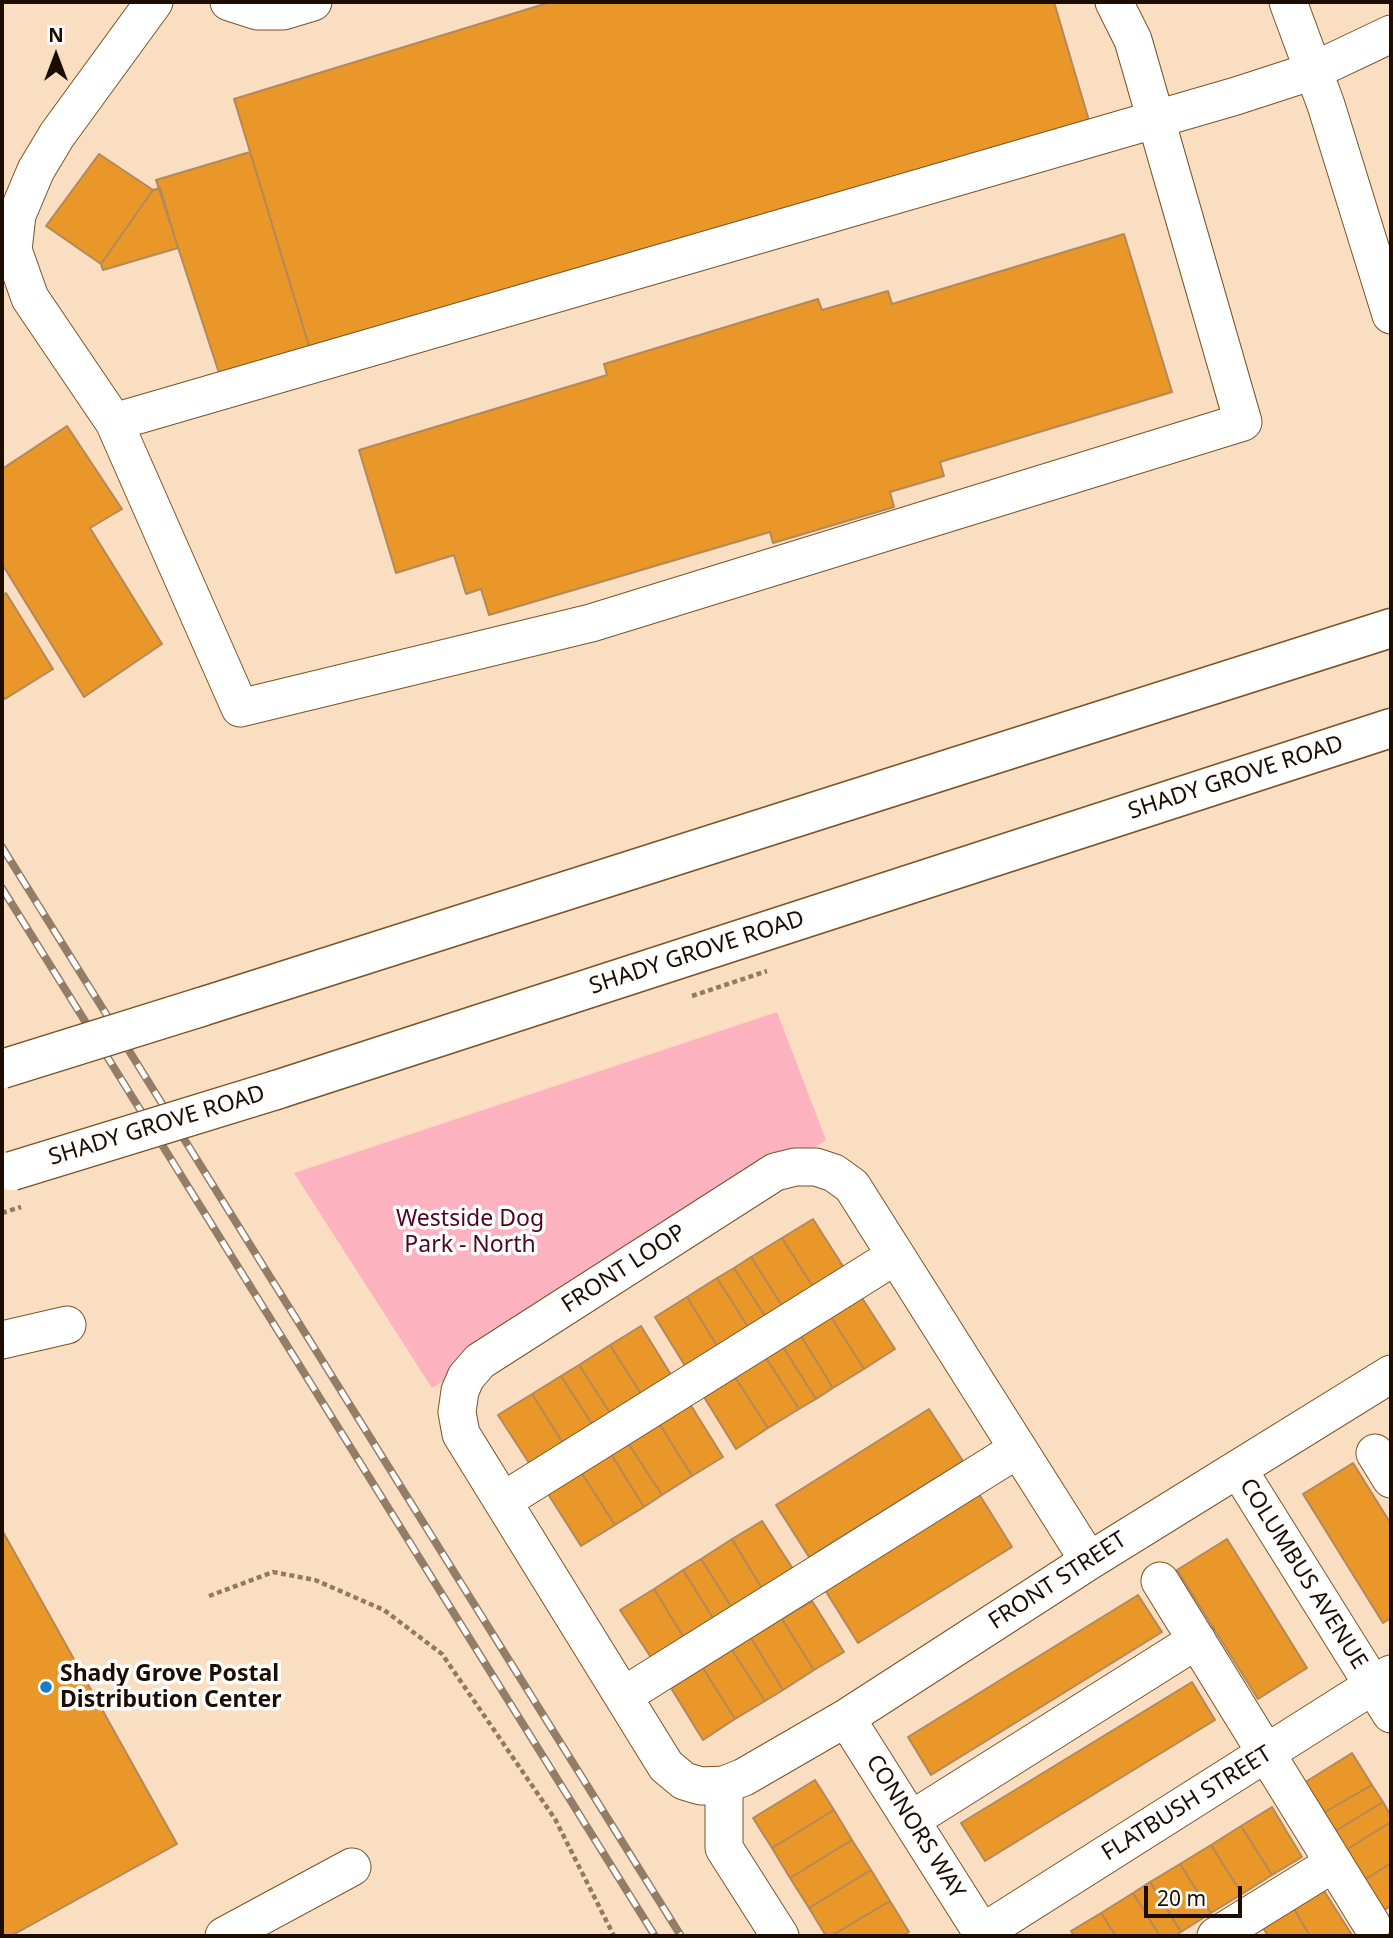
<!DOCTYPE html>
<style>
body{margin:0}
#map{position:relative;width:1393px;height:1938px;overflow:hidden;background:#fadec1;font-family:"Noto Sans",sans-serif}
canvas{display:block}
.frame{position:absolute;inset:0;border:4px solid #1d0d00;pointer-events:none}
.north{position:absolute;left:21px;top:21px;width:70px;height:70px;-webkit-text-stroke:5px #fff;paint-order:stroke;rotate:0deg;font-size:19px;font-weight:700;line-height:28px;text-align:center;color:#1d0d00}
.north::after{content:'';display:block;margin:auto;width:24px;height:32px;background:#1d0d00;clip-path:polygon(50% 0,100% 100%,50% 72%,0 100%)}
.scale{position:absolute;left:1144px;top:1886px;width:98px;height:32px;box-sizing:border-box;border:4px solid #1d0d00;border-top:0;padding-left:9px;font-size:21px;line-height:24px;white-space:nowrap;color:#1d0d00;-webkit-text-stroke:5px #fff;paint-order:stroke}
</style>
<div id="map">
<canvas width="1393" height="1938"></canvas>
<div class="frame"></div>
<div class="north">N</div>
<div class="scale">20 m</div>
</div>
<script>
const ctx = document.querySelector('canvas').getContext('2d');
ctx.lineJoin = 'round';
function fillPath(path, color) { ctx.fillStyle = color; ctx.fill(path, 'evenodd'); }
const poly = rows => new Path2D(rows.map(r => 'M' + r).join(''));
function strokePath(path, color, width, dash) { ctx.strokeStyle = color; ctx.lineWidth = width; ctx.lineCap = dash ? 'butt' : 'round'; ctx.setLineDash(dash || []); ctx.stroke(path); }
function label(font, color, halo, rows, align = 'center') {
  ctx.font = font + ' "Noto Sans",sans-serif'; ctx.lineWidth = 7; ctx.setLineDash([]); ctx.textBaseline = 'middle'; ctx.strokeStyle = halo; ctx.fillStyle = color; for (const [text, x, y, turn = 0] of rows) {
    ctx.save(); ctx.translate(x, y); ctx.rotate((+turn || 0) * Math.PI / 180); ctx.textAlign = isNaN(turn) ? turn : align; if (halo) ctx.strokeText(text, 0, 0); ctx.fillText(text, 0, 0); ctx.restore();
  }
}
const green = poly([
 [777,1012,826,1140,432,1388,294,1173]
]);
const building = poly([
 [551,2,1054,2,1090,124,646,258,643,249,310,349,234,99,551,2],
 [250,152,310,349,220,376,156,180,250,152],
 [99,154,153,190,101,264,46,226,99,154],
 [160,188,178,248,103,270,101,264,153,190,160,188],
 [1124,234,1172,392,940,462,944,476,890,492,894,507,773,543,770,532,489,615,481,589,466,594,454,555,396,573,359,450,607,375,604,364,818,299,822,310,888,291,892,304,1124,234],
 [67,426,122,509,90,528,162,644,84,697,2,564,2,469,67,426],
 [6,593,53,669,5,699,2,694,2,596,6,593],
 [813,1219,846,1271,815,1290,782,1238,813,1219],
 [782,1238,815,1290,784,1309,751,1257,782,1238],
 [751,1257,784,1309,767,1319,734,1268,751,1257],
 [734,1268,767,1319,750,1330,717,1278,734,1268],
 [717,1278,750,1330,719,1349,687,1297,717,1278],
 [687,1297,719,1349,687,1369,655,1317,687,1297],
 [862,1298,895,1349,864,1369,831,1317,862,1298],
 [831,1317,864,1369,833,1388,801,1336,831,1317],
 [641,1326,673,1378,643,1397,610,1345,641,1326],
 [801,1336,833,1388,816,1399,783,1347,801,1336],
 [610,1345,643,1397,612,1416,579,1365,610,1345],
 [783,1347,816,1399,799,1409,766,1358,783,1347],
 [766,1358,799,1409,768,1428,735,1377,766,1358],
 [579,1365,612,1416,594,1427,561,1376,579,1365],
 [561,1376,594,1427,564,1445,532,1394,561,1376],
 [735,1377,768,1428,736,1449,704,1397,735,1377],
 [532,1394,564,1445,531,1466,498,1415,532,1394],
 [690,1404,723,1457,692,1476,659,1423,690,1404],
 [929,1409,963,1461,809,1557,776,1505,929,1409],
 [659,1423,692,1476,662,1495,628,1443,659,1423],
 [628,1443,662,1495,644,1507,611,1454,628,1443],
 [611,1454,644,1507,615,1525,581,1472,611,1454],
 [1353,1463,1391,1524,1391,1618,1383,1623,1303,1494,1353,1463],
 [581,1472,615,1525,581,1546,548,1494,581,1472],
 [979,1494,1012,1547,858,1643,825,1590,979,1494],
 [762,1521,795,1572,764,1592,732,1539,762,1521],
 [2,1530,177,1844,11,1936,2,1936,2,1530],
 [732,1539,764,1592,734,1611,701,1559,732,1539],
 [1227,1539,1307,1668,1258,1699,1177,1570,1227,1539],
 [701,1559,734,1611,716,1623,683,1570,701,1559],
 [683,1570,716,1623,686,1641,654,1589,683,1570],
 [654,1589,686,1641,654,1662,620,1610,654,1589],
 [1138,1595,1162,1632,931,1775,908,1737,1138,1595],
 [812,1601,844,1652,814,1670,782,1619,812,1601],
 [782,1619,814,1670,783,1690,751,1638,782,1619],
 [751,1638,783,1690,765,1701,732,1650,751,1638],
 [732,1650,765,1701,735,1719,703,1668,732,1650],
 [703,1668,735,1719,703,1740,671,1688,703,1668],
 [1192,1682,1215,1720,985,1861,961,1823,1192,1682],
 [1352,1753,1372,1785,1318,1816,1299,1786,1352,1753],
 [815,1780,834,1810,772,1848,753,1818,815,1780],
 [1372,1785,1383,1802,1329,1835,1318,1816,1372,1785],
 [1383,1802,1391,1816,1391,1822,1341,1853,1329,1835,1383,1802],
 [1272,1807,1302,1857,1272,1875,1241,1826,1272,1807],
 [834,1810,852,1840,790,1878,772,1848,834,1810],
 [1391,1822,1391,1863,1360,1883,1341,1853,1391,1822],
 [1241,1826,1272,1875,1242,1894,1211,1845,1241,1826],
 [852,1840,871,1870,809,1908,790,1878,852,1840],
 [1211,1845,1242,1894,1211,1913,1180,1864,1211,1845],
 [1391,1863,1391,1906,1379,1913,1360,1883,1391,1863],
 [1180,1864,1211,1913,1181,1932,1150,1882,1180,1864],
 [871,1870,890,1901,831,1936,826,1936,809,1908,871,1870],
 [1150,1882,1181,1932,1174,1936,1160,1936,1133,1893,1150,1882],
 [1321,1886,1352,1935,1350,1936,1310,1936,1291,1904,1321,1886],
 [1133,1893,1160,1936,1116,1936,1101,1913,1133,1893],
 [890,1901,909,1932,902,1936,831,1936,890,1901],
 [1291,1904,1310,1936,1268,1936,1260,1923,1291,1904],
 [1101,1913,1116,1936,1074,1936,1071,1931,1101,1913]
]);
const path = poly([
 [692,996,767,971],
 [2,1213,21,1207],
 [209,1596,273,1572,315,1580,384,1610,442,1654,555,1819,614,1936]
]);
const minor = poly([
 [154,2,57,135,36,170,17,215,13,250,30,298,114,422,240,708,591,623,1243,422,1133,40,1114,2],
 [229,2,257,11,283,11,313,2],
 [1288,2,1326,105,1391,315],
 [114,422,1236,96,1313,71,1391,34],
 [2,1340,67,1325],
 [1375,1453,1391,1479],
 [1238,1469,1391,1714],
 [503,1501,895,1256],
 [1089,1561,852,1186,834,1173,816,1167,795,1167,775,1172,480,1361,466,1377,460,1391,457,1412,461,1434,666,1766,684,1781,701,1786,724,1785,744,1777,846,1718,1089,1561,1391,1374],
 [1160,1581,1372,1925],
 [623,1696,1018,1449],
 [846,1718,984,1936],
 [724,1785,724,1848,780,1936],
 [911,1820,1197,1640],
 [982,1933,1391,1674],
 [224,1936,352,1867],
 [1216,1936,1334,1863]
]);
const major = poly([
 [201,1007,1391,628],
 [276,1090,1391,728]
]);
const rail = poly([
 [2,847,681,1936],
 [2,888,655,1936]
]);
const majorBridge = poly([
 [2,1069,201,1007],
 [12,1171,276,1090]
]);
const markers = [
 [46,1687,7,"#197cc8"]
];
const streetNames = [
 ["SHADY GROVE ROAD",1236,778,-18],
 ["SHADY GROVE ROAD",697,953,-18],
 ["SHADY GROVE ROAD",157,1126,-17],
 ["FRONT LOOP",624,1269,-33],
 ["COLUMBUS AVENUE",1303,1574,58],
 ["FRONT STREET",1058,1581,-33],
 ["FLATBUSH STREET",1187,1804,-32],
 ["CONNORS WAY",915,1827,58]
];
const parkNames = [
 ["Westside Dog",470,1219],
 ["Park - North",470,1245]
];
const poiNames = [
 ["Shady Grove Postal",60,1674],
 ["Distribution Center",60,1700]
];
fillPath(green, '#fcb2bf');
fillPath(building, '#e99729');
strokePath(building, '#b3885a', 2);
strokePath(minor, '#7b5324', 39);
strokePath(major, '#7b5324', 41);
strokePath(path, '#917a65', 4.5, [5, 3.5]);
strokePath(minor, '#fff', 37);
strokePath(major, '#fff', 38);
strokePath(rail, '#937d67', 8);
strokePath(rail, '#fff', 5, [16]);
strokePath(majorBridge, '#7b5324', 41, []);
strokePath(majorBridge, '#fff', 38);
for (const [x, y, r, color] of markers) { const dot = new Path2D(); dot.arc(x, y, r, 0, 2 * Math.PI); ctx.fillStyle = color; ctx.fill(dot); strokePath(dot, '#fff', 2.5); }
label('23px', '#1d0d00', '#fff', streetNames);
label('23px', '#52041f', '#fff', parkNames);
label('bold 23px', '#1d0d00', '#fff', poiNames, 'left');
</script>
